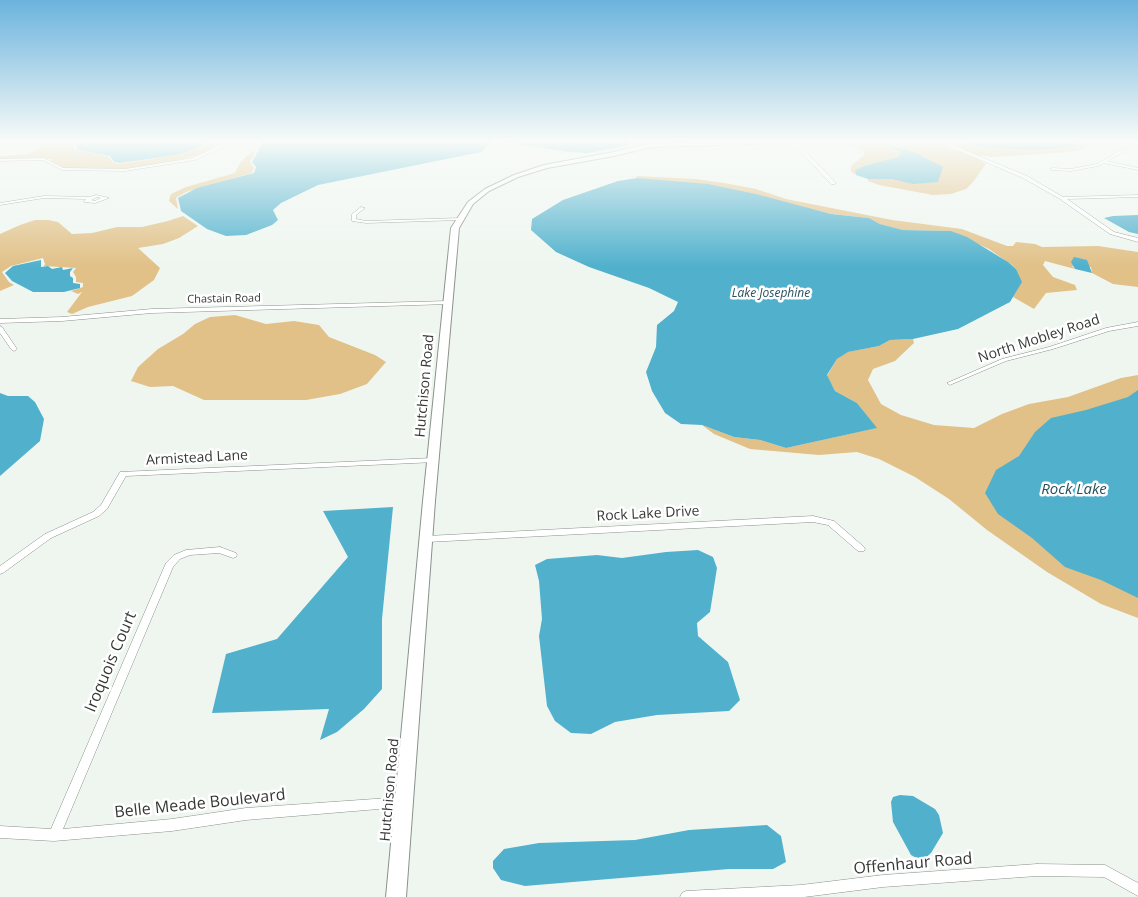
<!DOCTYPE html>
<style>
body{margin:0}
canvas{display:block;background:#eff6f0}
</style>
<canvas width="1138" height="897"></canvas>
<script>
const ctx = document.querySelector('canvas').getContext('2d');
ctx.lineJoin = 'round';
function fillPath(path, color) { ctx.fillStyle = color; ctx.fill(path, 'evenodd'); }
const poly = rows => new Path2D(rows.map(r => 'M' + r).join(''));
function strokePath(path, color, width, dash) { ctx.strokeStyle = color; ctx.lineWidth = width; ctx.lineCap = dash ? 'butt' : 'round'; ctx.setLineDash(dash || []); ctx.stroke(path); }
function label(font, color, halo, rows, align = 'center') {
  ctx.font = font + ' "Open Sans",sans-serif'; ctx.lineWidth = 5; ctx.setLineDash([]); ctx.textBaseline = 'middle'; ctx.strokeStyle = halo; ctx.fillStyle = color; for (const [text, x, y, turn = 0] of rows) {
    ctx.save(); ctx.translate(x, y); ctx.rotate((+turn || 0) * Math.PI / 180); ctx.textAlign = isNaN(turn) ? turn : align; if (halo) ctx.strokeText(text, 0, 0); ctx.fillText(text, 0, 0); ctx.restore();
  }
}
const green = poly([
 [61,141,75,141,74,148,76,150,108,156,113,163,119,164,177,155,196,150,212,141,220,141,219,146,210,152,175,161,126,169,64,168,51,161,52,159,0,160,0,156,28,154,35,151,45,142,51,144],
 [935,141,980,160,986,164,973,182,966,189,951,194,933,195,879,185,868,181,868,179,892,179,928,160,914,152,892,147,901,152,898,157,867,165,855,170,856,175,851,172,851,166,865,154,863,150,839,143],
 [945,141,1094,141,1093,143,1083,150,1058,153,992,157,976,155],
 [254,150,255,152,250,162,254,168,252,173,186,192,176,198,178,209,169,201,171,194,186,187,235,173,241,161],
 [636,176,696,179,724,183,756,189,786,199,892,220,962,229,1007,246,1013,246,1016,242,1035,244,1042,247,1098,246,1138,252,1138,287,1113,284,1092,273,1091,267,1072,266,1075,269,1045,261,1043,265,1053,277,1075,285,1077,290,1046,293,1034,309,1013,297,1020,284,1016,269,1012,265,989,249,951,231,903,230,880,224,869,218,831,214,722,187,637,178],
 [183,216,198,226,179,238,163,244,138,248,160,268,154,280,132,296,88,307,72,314,67,312,82,292,78,294,71,291,83,287,83,283,76,282,76,277,73,272,76,268,44,266,45,264,43,258,11,266,2,272,9,282,14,285,0,291,0,234,20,225,35,220,48,220,58,222,72,234,92,233,117,227,142,227,168,221],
 [235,315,266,324,294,321,319,325,329,337,375,355,386,362,367,384,340,394,306,400,204,400,173,386,150,387,131,381,138,367,158,349,183,334,195,324,210,317],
 [913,339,914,343,895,361,873,369,868,380,881,404,901,415,934,425,974,428,1002,414,1029,404,1068,397,1121,378,1138,375,1138,618,1101,604,1047,572,987,530,949,499,915,477,879,459,857,452,819,455,750,449,714,434,702,425,734,437,760,440,786,448,876,428,857,403,835,391,827,376,837,359,847,352,879,346,890,340]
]);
const water = poly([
 [77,141,210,141,194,150,176,155,120,163,114,162,110,156,78,150,76,147],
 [261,141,492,141,481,152,318,185,281,203,273,210,278,220,272,225,246,235,226,236,207,229,181,211,178,198,197,188,254,173,256,167,252,162,261,146],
 [498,141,631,141,626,146,587,153,570,152],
 [962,141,1078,141,1075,147,1034,150,979,147],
 [889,146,914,152,943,167,938,182,913,184,892,179,868,179,856,175,855,170,867,165,898,157,901,152],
 [637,178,708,184,756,194,831,214,869,218,880,224,903,230,951,231,967,237,1008,262,1016,269,1022,282,1010,302,958,329,913,339,890,340,879,346,848,352,837,359,827,375,835,391,857,403,877,428,786,448,760,440,734,437,702,425,681,424,665,413,652,391,646,372,656,347,657,325,674,311,678,302,649,288,589,267,556,252,531,230,532,219,563,200,618,181],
 [1138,215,1138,234,1129,232,1104,218,1113,216],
 [1074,257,1087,260,1092,273,1075,269,1071,262],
 [41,260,41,267,48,266,52,269,62,267,63,270,73,268,70,272,70,276,73,278,73,283,80,284,80,288,64,292,33,292,12,281,5,273,13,266],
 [1138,390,1138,598,1101,580,1065,567,1032,538,998,514,985,493,996,470,1019,456,1035,432,1051,418,1086,410,1128,397],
 [0,393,8,396,28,396,35,402,44,419,40,441,0,476],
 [393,507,382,619,382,689,364,709,337,732,320,740,329,709,212,713,226,654,277,639,348,557,323,511],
 [698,550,713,557,717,568,710,612,697,623,698,636,728,662,740,700,729,711,657,715,615,722,591,734,571,733,555,721,547,706,539,636,542,619,539,581,535,565,547,559,597,555,622,558,666,552],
 [900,795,913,796,935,809,939,815,943,833,931,853,922,861,911,855,893,822,891,802,893,797],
 [767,825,781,836,786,862,773,869,729,869,525,886,501,880,493,868,493,861,504,849,539,843,635,840,689,830]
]);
const street = poly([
 [221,141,225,141,223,147,195,160,125,171,62,170,43,160,0,161,0,159,44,158,63,168,125,169,193,158,220,145,221,141],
 [791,141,795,141,835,182,835,184,831,184,791,141],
 [937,141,942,141,1027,176,1063,197,1138,195,1138,197,1067,199,1114,232,1138,238,1138,242,1110,234,1060,199,1023,178,937,141],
 [1125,148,1126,148,1126,150,1107,161,1138,168,1138,170,1104,163,1098,166,1071,171,1052,170,1050,169,1052,168,1071,169,1097,164,1125,148],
 [96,195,109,198,95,203,84,202,84,201,86,199,44,198,0,205,0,203,44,196,90,197,96,195],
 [97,197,101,198,95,201,91,200,97,197],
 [361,207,365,208,356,215,356,219,366,221,460,218,462,219,460,220,366,223,352,221,352,214,361,207],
 [448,301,451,303,450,304,152,313,62,321,0,323,0,319,62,317,152,309,448,301],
 [1138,322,1138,326,1109,331,1053,349,1006,361,952,384,950,385,947,383,1002,359,1049,347,1106,328,1138,322],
 [0,326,2,327,17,349,16,350,14,351,11,349,0,333,0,326],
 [433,458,437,460,436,462,126,476,107,509,99,516,51,538,3,573,0,574,0,566,45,534,93,512,101,505,120,472,433,458],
 [813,516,834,521,864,547,865,549,864,551,858,551,828,525,813,522,427,542,424,541,423,539,424,537,427,536,813,516],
 [220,547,236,553,237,555,236,557,233,558,219,553,190,555,180,559,173,567,63,829,172,819,246,808,403,797,407,798,409,802,407,806,403,807,246,820,172,831,54,841,0,838,0,826,51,829,166,563,174,555,186,550,220,547],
 [1037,864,1105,865,1138,883,1138,896,1104,877,1037,876,883,887,804,897,680,897,682,893,686,891,801,885,883,875,1037,864]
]);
const secondary = poly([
 [728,141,783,141,780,143,651,147,614,156,547,168,518,177,489,191,473,204,459,228,435,501,406,897,386,897,423,501,451,228,468,202,485,189,514,175,544,165,614,152,651,143,728,141]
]);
const farStreetnames = [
 ["Chastain Road",224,299,-1]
];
const farWaternames = [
 ["Lake Josephine",771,294]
];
const streetNames = [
 ["North Mobley Road",1039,339,-18],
 ["Hutchison Road",425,386,-85],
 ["Armistead Lane",197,458,-3],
 ["Rock Lake Drive",648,514,-3],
 ["Hutchison Road",390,790,-85]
];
const waterNames = [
 ["Rock Lake",1074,490]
];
const nearStreetnames = [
 ["Iroquois Court",111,662,-67],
 ["Belle Meade Boulevard",200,804,-6],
 ["Offenhaur Road",913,864,-5]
];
fillPath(green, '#e1c188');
fillPath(water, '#51b1cd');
strokePath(street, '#8a918c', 1);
strokePath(secondary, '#8a918c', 2);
fillPath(street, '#fff');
fillPath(secondary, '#fff');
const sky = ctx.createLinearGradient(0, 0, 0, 266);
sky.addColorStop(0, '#6bb3dd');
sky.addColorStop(0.53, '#f8fbf8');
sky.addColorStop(1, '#f8fbf800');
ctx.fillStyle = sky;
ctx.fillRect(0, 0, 1138, 266);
label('11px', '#363836', '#fff', farStreetnames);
label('italic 12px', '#28525e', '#fff', farWaternames);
label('14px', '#363836', '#fff', streetNames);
label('italic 15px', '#28525e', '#fff', waterNames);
label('16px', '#363836', '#fff', nearStreetnames);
</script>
